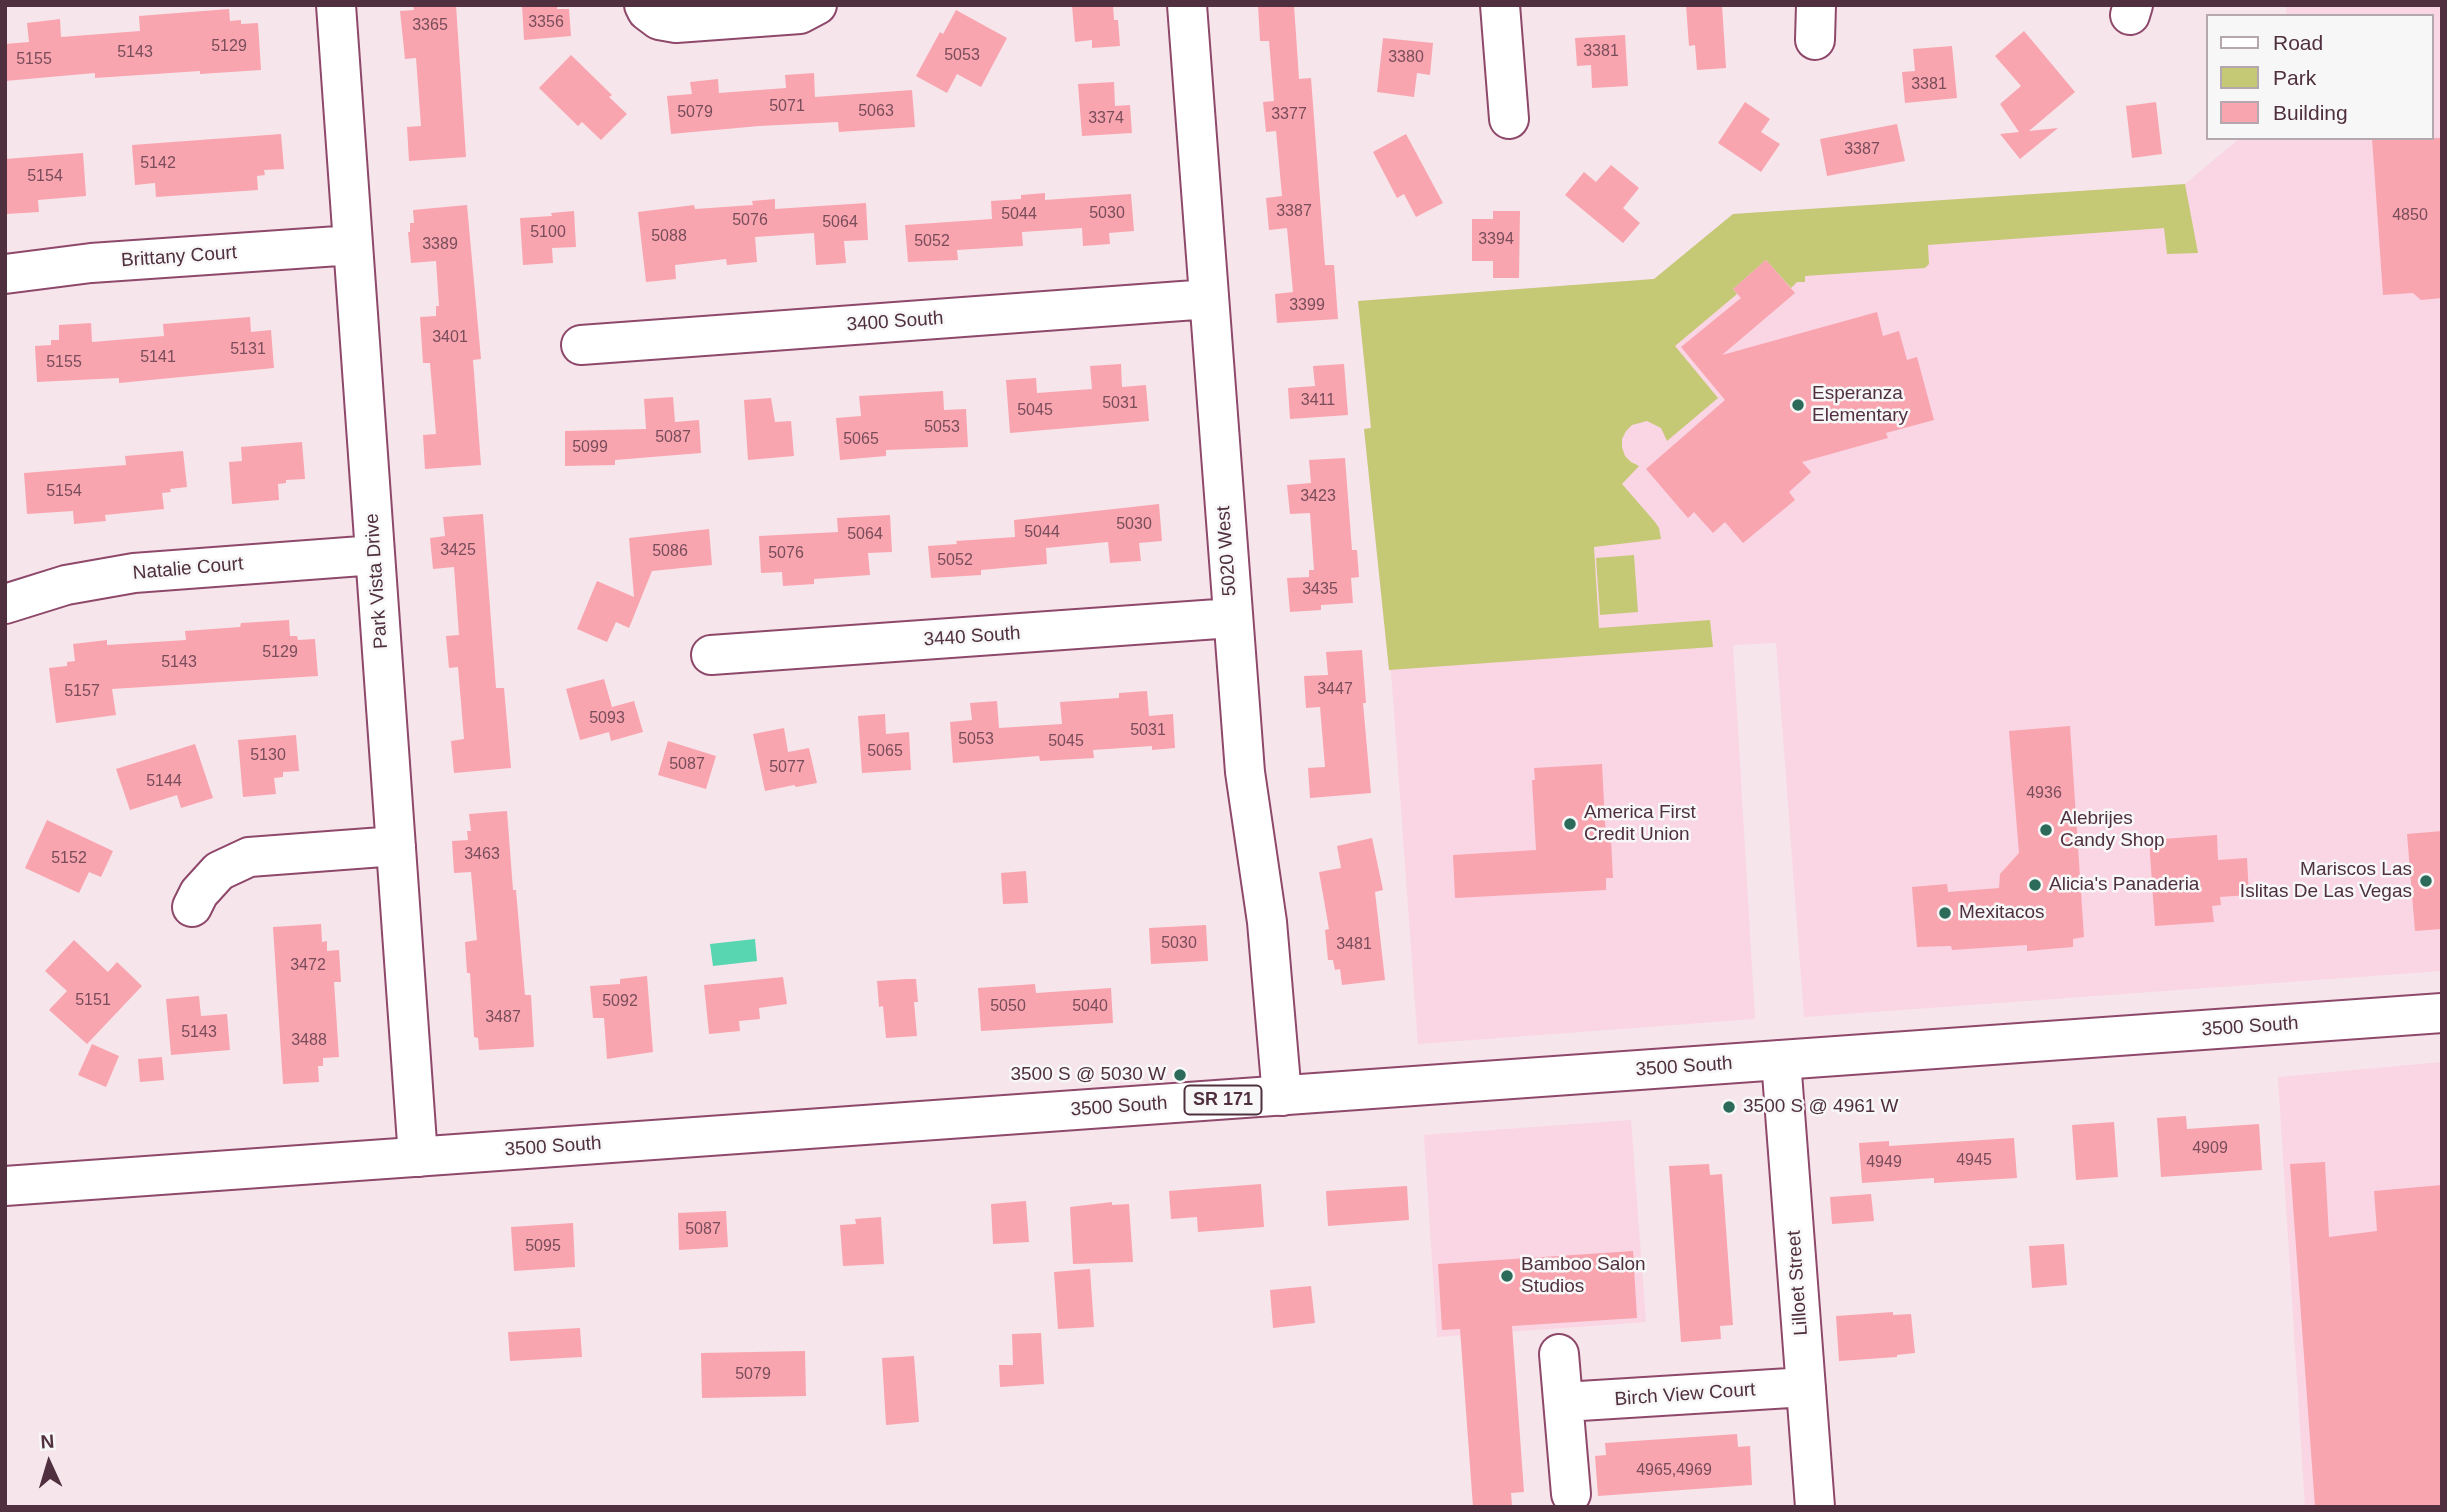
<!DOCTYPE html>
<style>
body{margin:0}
#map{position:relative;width:2447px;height:1512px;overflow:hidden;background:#f6e5eb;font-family:Helvetica,sans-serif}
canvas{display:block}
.frame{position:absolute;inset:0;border:7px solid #50303f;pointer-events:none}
.legend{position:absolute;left:2206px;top:14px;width:228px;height:126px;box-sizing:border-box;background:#f7f7f7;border:2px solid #b4a7ad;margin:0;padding:9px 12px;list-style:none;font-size:21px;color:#50303f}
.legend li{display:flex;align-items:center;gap:14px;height:35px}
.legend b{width:35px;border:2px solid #b4a7ad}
.north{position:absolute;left:14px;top:1428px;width:70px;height:70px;-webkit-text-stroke:5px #f7f7f7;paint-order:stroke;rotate:356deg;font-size:19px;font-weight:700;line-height:28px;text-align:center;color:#50303f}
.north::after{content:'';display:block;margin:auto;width:24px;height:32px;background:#50303f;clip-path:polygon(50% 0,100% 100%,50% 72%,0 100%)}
</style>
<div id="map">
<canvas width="2447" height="1512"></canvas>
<div class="frame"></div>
<ul class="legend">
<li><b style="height:9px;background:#fff"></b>Road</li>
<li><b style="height:19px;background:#c5c976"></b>Park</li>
<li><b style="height:19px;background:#f9a5b0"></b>Building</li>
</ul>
<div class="north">N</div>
</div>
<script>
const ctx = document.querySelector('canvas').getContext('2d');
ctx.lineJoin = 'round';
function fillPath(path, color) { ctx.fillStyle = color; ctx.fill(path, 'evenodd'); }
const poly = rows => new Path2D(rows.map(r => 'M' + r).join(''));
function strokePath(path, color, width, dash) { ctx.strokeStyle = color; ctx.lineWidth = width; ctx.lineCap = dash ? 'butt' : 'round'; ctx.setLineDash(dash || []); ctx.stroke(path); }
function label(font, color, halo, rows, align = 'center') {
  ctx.font = font + ' Helvetica,sans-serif'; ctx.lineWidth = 5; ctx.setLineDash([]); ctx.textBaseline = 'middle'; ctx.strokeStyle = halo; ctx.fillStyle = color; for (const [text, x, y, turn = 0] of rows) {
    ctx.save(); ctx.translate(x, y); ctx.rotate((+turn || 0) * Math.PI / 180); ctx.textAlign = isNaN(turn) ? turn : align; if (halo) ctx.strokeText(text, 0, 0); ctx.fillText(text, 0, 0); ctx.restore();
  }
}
const built = poly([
 [2286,5,2442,5,2442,971,1804,1017,1776,643,1733,645,1755,1019,1418,1044,1391,671,1389,670,1364,429,1371,428,1358,301,1654,279,1733,214,2185,184,2240,138,2431,138,2431,16,2287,16],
 [2442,1062,2442,1507,2305,1507,2278,1077],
 [1631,1120,1646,1322,1437,1337,1424,1135]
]);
const green = poly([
 [2185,184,2198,253,2167,254,2164,228,1928,245,1929,264,1925,268,1805,276,1805,282,1797,282,1791,288,1766,260,1733,289,1737,294,1675,346,1718,398,1667,441,1661,428,1647,421,1632,425,1626,431,1622,439,1622,447,1625,456,1631,462,1639,466,1622,484,1655,522,1659,528,1661,539,1594,547,1599,628,1710,620,1713,647,1389,670,1364,429,1371,428,1358,301,1654,279,1733,214],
 [1634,555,1638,612,1600,615,1596,558]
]);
const water = poly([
 [755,939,757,961,713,966,710,944]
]);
const building = poly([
 [413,5,456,5,466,157,409,161,407,127,421,126,416,58,405,59,400,11,414,10],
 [522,5,557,5,557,9,569,9,571,36,524,40],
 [1072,5,1113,5,1114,20,1118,20,1120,46,1092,48,1092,40,1075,42],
 [1258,5,1294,5,1299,79,1311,78,1325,265,1334,265,1338,319,1277,323,1275,294,1293,292,1287,228,1269,230,1266,198,1282,196,1276,131,1266,132,1263,102,1274,101,1269,41,1260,41],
 [1686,5,1722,5,1726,68,1697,70,1695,45,1689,46],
 [229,9,230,21,241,20,241,24,258,23,261,70,200,74,200,71,95,78,95,73,5,81,5,44,29,42,27,23,60,19,61,37,140,31,139,16],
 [956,10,1007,38,981,87,957,74,947,93,916,76,940,32,943,34],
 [2024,31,2075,92,2029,131,2058,128,2020,159,2000,134,2019,132,2000,104,2021,86,1995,56],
 [1625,35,1628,86,1592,88,1591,65,1577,66,1575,38],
 [1383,38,1433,43,1430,75,1417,73,1414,97,1377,92],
 [1952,46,1957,98,1905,103,1902,72,1915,71,1913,49],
 [571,55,612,95,609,97,627,114,601,140,582,122,578,126,539,88],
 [814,73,815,97,912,90,915,127,839,132,838,122,759,126,671,134,667,96,692,94,690,82,718,79,719,93,786,88,785,75],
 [1114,82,1115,106,1130,105,1132,133,1082,136,1078,84],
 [1745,102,1770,119,1761,132,1780,144,1761,172,1718,143],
 [2156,102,2162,154,2132,158,2126,106],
 [1897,124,1905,161,1827,176,1820,139],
 [281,134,284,169,264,170,265,175,257,176,258,190,156,197,155,183,135,185,132,145],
 [1406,134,1443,203,1416,217,1404,194,1397,198,1373,152],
 [2372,138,2442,138,2442,298,2421,300,2413,293,2383,295],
 [83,153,86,196,38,200,39,212,7,214,5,159],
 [1611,165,1639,188,1623,208,1640,223,1623,243,1565,195,1584,172,1596,182],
 [1045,193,1045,200,1131,194,1134,231,1109,233,1110,244,1083,246,1082,228,1022,232,1023,246,957,250,958,260,908,262,905,225,992,219,991,201,1021,199,1021,195],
 [775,199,775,209,866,203,868,240,844,241,846,263,816,265,814,233,755,237,757,262,727,265,726,259,675,265,676,279,646,282,638,212,694,205,695,209,753,205,752,201],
 [467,205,481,359,473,360,481,465,425,469,423,435,436,434,430,363,423,363,420,317,436,316,436,306,439,306,436,261,411,263,408,232,410,232,410,223,414,223,413,210],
 [574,211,576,247,552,248,553,263,523,265,520,218,552,216,551,213],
 [1493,211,1520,211,1519,278,1493,278,1493,261,1472,261,1472,219,1493,219],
 [1766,260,1795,293,1722,355,1877,312,1883,336,1899,331,1907,360,1917,357,1934,420,1886,433,1888,438,1802,462,1811,472,1789,492,1795,500,1743,543,1725,522,1713,533,1694,512,1688,518,1646,469,1725,400,1681,347,1741,298,1733,289],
 [250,317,251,332,271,330,274,368,119,383,119,378,37,382,35,346,51,345,51,340,59,340,59,325,91,323,92,342,164,336,163,324],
 [1121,364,1122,387,1146,385,1149,421,1010,433,1006,380,1036,378,1037,393,1092,389,1090,366],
 [1344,364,1348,415,1290,419,1288,388,1315,386,1313,366],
 [943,391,944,410,966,409,968,447,886,450,886,456,840,460,836,418,861,416,859,396],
 [673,397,675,422,699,420,701,453,615,460,615,465,565,466,565,431,646,429,644,399],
 [771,398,775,422,791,421,794,456,748,460,744,400],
 [302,442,305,479,286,480,286,483,278,484,279,500,232,504,229,462,242,461,241,447],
 [183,451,187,487,170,489,171,492,162,493,164,509,105,515,106,521,74,524,73,511,27,514,24,473,126,465,125,456],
 [1345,458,1352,550,1357,550,1359,577,1351,578,1353,603,1321,605,1321,610,1290,612,1287,578,1309,577,1309,570,1314,570,1310,513,1290,514,1287,485,1311,483,1309,460],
 [1159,504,1162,541,1139,543,1141,561,1110,563,1108,542,1046,548,1047,564,981,570,981,575,931,578,928,546,957,544,956,541,1015,537,1014,520],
 [483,514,496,688,504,688,511,768,454,773,451,741,464,739,458,667,449,668,446,636,459,635,454,567,433,569,430,538,445,536,443,517],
 [890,515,892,552,868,553,870,575,814,579,814,584,783,586,782,572,761,573,759,536,838,532,837,518],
 [709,529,712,565,652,571,629,628,616,622,607,642,577,629,597,581,634,597,629,538],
 [289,620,290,636,297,636,298,640,315,639,318,676,112,689,116,715,56,723,49,668,67,666,67,662,75,661,73,644,107,640,107,645,186,640,185,631,240,627,241,623],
 [1362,650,1366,703,1363,703,1371,793,1310,798,1308,768,1325,767,1320,707,1306,708,1304,676,1328,675,1326,652],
 [604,679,612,707,634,701,643,732,611,741,609,732,580,740,566,689],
 [1147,691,1149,716,1173,714,1175,748,1152,750,1152,746,1093,750,1094,758,1040,761,1039,756,953,763,950,722,972,720,970,703,997,701,999,728,1062,724,1060,702,1119,698,1119,693],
 [885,714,886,734,909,732,911,770,862,773,858,716],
 [2070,726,2084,937,2073,939,2073,947,2027,951,2027,945,1952,950,1951,946,1917,947,1912,887,1947,884,1948,892,1999,888,2000,874,2019,853,2009,731],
 [784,728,788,752,809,748,817,783,796,787,794,785,765,791,753,734],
 [296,735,299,771,283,772,283,777,274,778,276,794,243,797,238,740],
 [668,741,716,756,706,789,658,775],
 [195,744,213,798,181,808,177,795,130,810,116,769],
 [1602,764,1606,841,1611,840,1613,878,1606,878,1606,890,1455,898,1453,855,1536,850,1532,780,1535,780,1534,768],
 [507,811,513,890,516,890,525,995,531,995,534,1047,479,1050,478,1038,474,1037,470,973,467,973,465,942,477,940,471,872,454,873,452,841,468,840,467,831,471,831,469,814],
 [47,820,113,851,101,877,89,872,79,893,25,868],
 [2442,831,2442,929,2415,931,2407,834],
 [2217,835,2218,860,2247,858,2249,895,2220,897,2221,905,2212,906,2214,922,2155,926,2149,840],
 [1372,838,1383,890,1375,892,1385,980,1342,985,1340,969,1335,970,1333,960,1328,960,1325,930,1329,929,1319,872,1341,868,1337,846],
 [1026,871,1028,903,1003,904,1001,873],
 [321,924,322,942,327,941,327,951,339,950,341,982,334,982,339,1057,323,1058,323,1066,318,1066,319,1082,283,1084,273,927],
 [1206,925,1208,961,1151,964,1149,928],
 [74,940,108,972,117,962,142,986,87,1044,49,1010,67,991,45,971],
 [647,976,653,1052,607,1059,604,1018,593,1018,590,986,620,984,620,979],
 [783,977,787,1004,759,1008,760,1019,739,1021,740,1031,709,1034,704,985],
 [907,979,916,979,918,1002,914,1002,917,1036,886,1038,883,1006,879,1007,877,981],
 [1035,984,1036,993,1111,988,1113,1023,981,1031,978,988],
 [199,996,201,1016,227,1014,230,1050,171,1055,166,999],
 [92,1044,119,1056,106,1087,78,1075],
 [162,1057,164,1080,140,1082,138,1059],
 [2186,1116,2187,1129,2259,1124,2262,1170,2161,1177,2157,1118],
 [2114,1122,2118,1177,2076,1180,2072,1125],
 [2014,1138,2017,1178,1934,1183,1934,1178,1862,1183,1859,1143,1889,1141,1889,1146],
 [2325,1162,2329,1237,2377,1231,2374,1191,2442,1185,2442,1507,2315,1507,2290,1164],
 [1709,1164,1710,1175,1722,1174,1733,1325,1720,1326,1721,1339,1681,1342,1669,1166],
 [1261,1184,1264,1227,1198,1232,1197,1217,1171,1219,1169,1191],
 [1407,1186,1409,1220,1328,1226,1326,1191],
 [1871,1194,1874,1221,1832,1224,1830,1197],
 [1026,1201,1029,1242,993,1244,991,1204],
 [1112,1202,1112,1205,1129,1204,1133,1262,1073,1264,1070,1207],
 [726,1211,728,1247,679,1250,678,1213],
 [881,1217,884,1264,843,1266,840,1225,856,1224,855,1219],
 [573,1223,575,1267,514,1271,511,1227],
 [2064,1244,2067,1285,2032,1288,2029,1246],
 [1633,1251,1637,1318,1512,1326,1524,1492,1511,1493,1512,1505,1473,1507,1460,1329,1442,1330,1438,1264],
 [1090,1269,1094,1327,1058,1329,1054,1272],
 [1311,1286,1315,1323,1273,1328,1270,1290],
 [1893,1312,1893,1315,1911,1314,1915,1353,1897,1355,1897,1357,1839,1361,1836,1316],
 [580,1328,582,1357,510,1361,508,1332],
 [1041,1333,1044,1384,1000,1387,999,1365,1013,1365,1012,1334],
 [805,1351,806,1396,702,1398,701,1353],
 [914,1356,919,1422,886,1425,882,1358],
 [1737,1434,1738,1447,1750,1446,1752,1485,1598,1496,1595,1456,1606,1455,1605,1443]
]);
const minor = poly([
 [336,5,418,1157],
 [644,5,647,11,659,20,676,23,800,14,817,5],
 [1187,5,1245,772,1267,922,1282,1096],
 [1500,5,1509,119],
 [2130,15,2133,5],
 [1815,40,1816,5],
 [5,274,91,263,353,245],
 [581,345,1209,299],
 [5,604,66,585,134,573,375,555],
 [711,655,1232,618],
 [192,907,199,893,219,871,249,857,396,846],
 [1781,1060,1815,1507],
 [1559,1354,1571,1494],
 [1564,1402,1806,1387]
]);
const major = poly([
 [5,1186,2442,1013]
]);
const markers = [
 [1798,405,7,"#2c6b59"],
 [1570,824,7,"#2c6b59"],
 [2046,830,7,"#2c6b59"],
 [2426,881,7,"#2c6b59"],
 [2035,885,7,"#2c6b59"],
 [1945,913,7,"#2c6b59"],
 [1180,1075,7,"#2c6b59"],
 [1729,1107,7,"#2c6b59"],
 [1507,1276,7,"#2c6b59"]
];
const numberNames = [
 ["3356",546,23],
 ["3365",430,26],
 ["5129",229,47],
 ["3381",1601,52],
 ["5143",135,53],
 ["5053",962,56],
 ["3380",1406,58],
 ["5155",34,60],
 ["3381",1929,85],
 ["5071",787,107],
 ["5063",876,112],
 ["5079",695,113],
 ["3377",1289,115],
 ["3374",1106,119],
 ["3387",1862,150],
 ["5142",158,164],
 ["5154",45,177],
 ["3387",1294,212],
 ["5030",1107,214],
 ["5044",1019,215],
 ["4850",2410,216],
 ["5076",750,221],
 ["5064",840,223],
 ["5100",548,233],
 ["5088",669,237],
 ["3394",1496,240],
 ["5052",932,242],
 ["3389",440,245],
 ["3399",1307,306],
 ["3401",450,338],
 ["5131",248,350],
 ["5141",158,358],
 ["5155",64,363],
 ["3411",1318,401],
 ["5031",1120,404],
 ["5045",1035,411],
 ["5053",942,428],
 ["5087",673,438],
 ["5065",861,440],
 ["5099",590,448],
 ["5154",64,492],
 ["3423",1318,497],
 ["5030",1134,525],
 ["5044",1042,533],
 ["5064",865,535],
 ["3425",458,551],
 ["5086",670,552],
 ["5076",786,554],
 ["5052",955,561],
 ["3435",1320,590],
 ["5129",280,653],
 ["5143",179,663],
 ["3447",1335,690],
 ["5157",82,692],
 ["5093",607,719],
 ["5031",1148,731],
 ["5053",976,740],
 ["5045",1066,742],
 ["5065",885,752],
 ["5130",268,756],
 ["5087",687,765],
 ["5077",787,768],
 ["5144",164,782],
 ["4936",2044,794],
 ["3463",482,855],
 ["5152",69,859],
 ["5030",1179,944],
 ["3481",1354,945],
 ["3472",308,966],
 ["5151",93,1001],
 ["5092",620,1002],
 ["5050",1008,1007],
 ["5040",1090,1007],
 ["3487",503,1018],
 ["5143",199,1033],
 ["3488",309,1041],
 ["4909",2210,1149],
 ["4945",1974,1161],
 ["4949",1884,1163],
 ["5087",703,1230],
 ["5095",543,1247],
 ["5079",753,1375],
 ["4965,4969",1674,1471]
];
const shields = [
 [1223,1100,77]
];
const shieldNames = [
 ["SR 171",1223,1100]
];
const streetNames = [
 ["Brittany Court",179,257,-4],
 ["3400 South",895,322,-4],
 ["5020 West",1227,551,-94],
 ["Natalie Court",188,569,-5],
 ["Park Vista Drive",377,581,-94],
 ["3440 South",972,637,-4],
 ["3500 South",2250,1027,-4],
 ["3500 South",1684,1067,-4],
 ["3500 South",1119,1107,-4],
 ["3500 South",553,1147,-4],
 ["Lilloet Street",1798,1283,-94],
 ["Birch View Court",1685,1395,-4]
];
const poiNames = [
 ["Esperanza",1812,394],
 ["Elementary",1812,416],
 ["America First",1584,813],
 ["Credit Union",1584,835],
 ["Alebrijes",2060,819],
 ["Candy Shop",2060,841],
 ["Mariscos Las",2412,870,"right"],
 ["Islitas De Las Vegas",2412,892,"right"],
 ["Alicia's Panaderia",2049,885],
 ["Mexitacos",1959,913],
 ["3500 S @ 5030 W",1166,1075,"right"],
 ["3500 S @ 4961 W",1743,1107],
 ["Bamboo Salon",1521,1265],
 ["Studios",1521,1287]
];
fillPath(built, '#fad5e4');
fillPath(green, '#c5c976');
fillPath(water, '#57d6b1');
fillPath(building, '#f9a5b0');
strokePath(minor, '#8e486a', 42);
strokePath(major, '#8e486a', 42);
strokePath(minor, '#fff', 38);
strokePath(major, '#fff', 38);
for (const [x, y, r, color] of markers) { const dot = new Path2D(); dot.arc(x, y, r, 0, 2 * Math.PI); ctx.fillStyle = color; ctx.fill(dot); strokePath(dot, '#f7f7f7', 2.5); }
label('16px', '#7a4d5b', null, numberNames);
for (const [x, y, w] of shields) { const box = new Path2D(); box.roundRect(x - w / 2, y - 14.5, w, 29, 5); ctx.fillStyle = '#f7f7f7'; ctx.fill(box); strokePath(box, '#50303f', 2); }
label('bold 18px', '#50303f', null, shieldNames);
label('19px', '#50303f', '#f7f7f7', streetNames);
label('19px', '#50303f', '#f7f7f7', poiNames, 'left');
</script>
